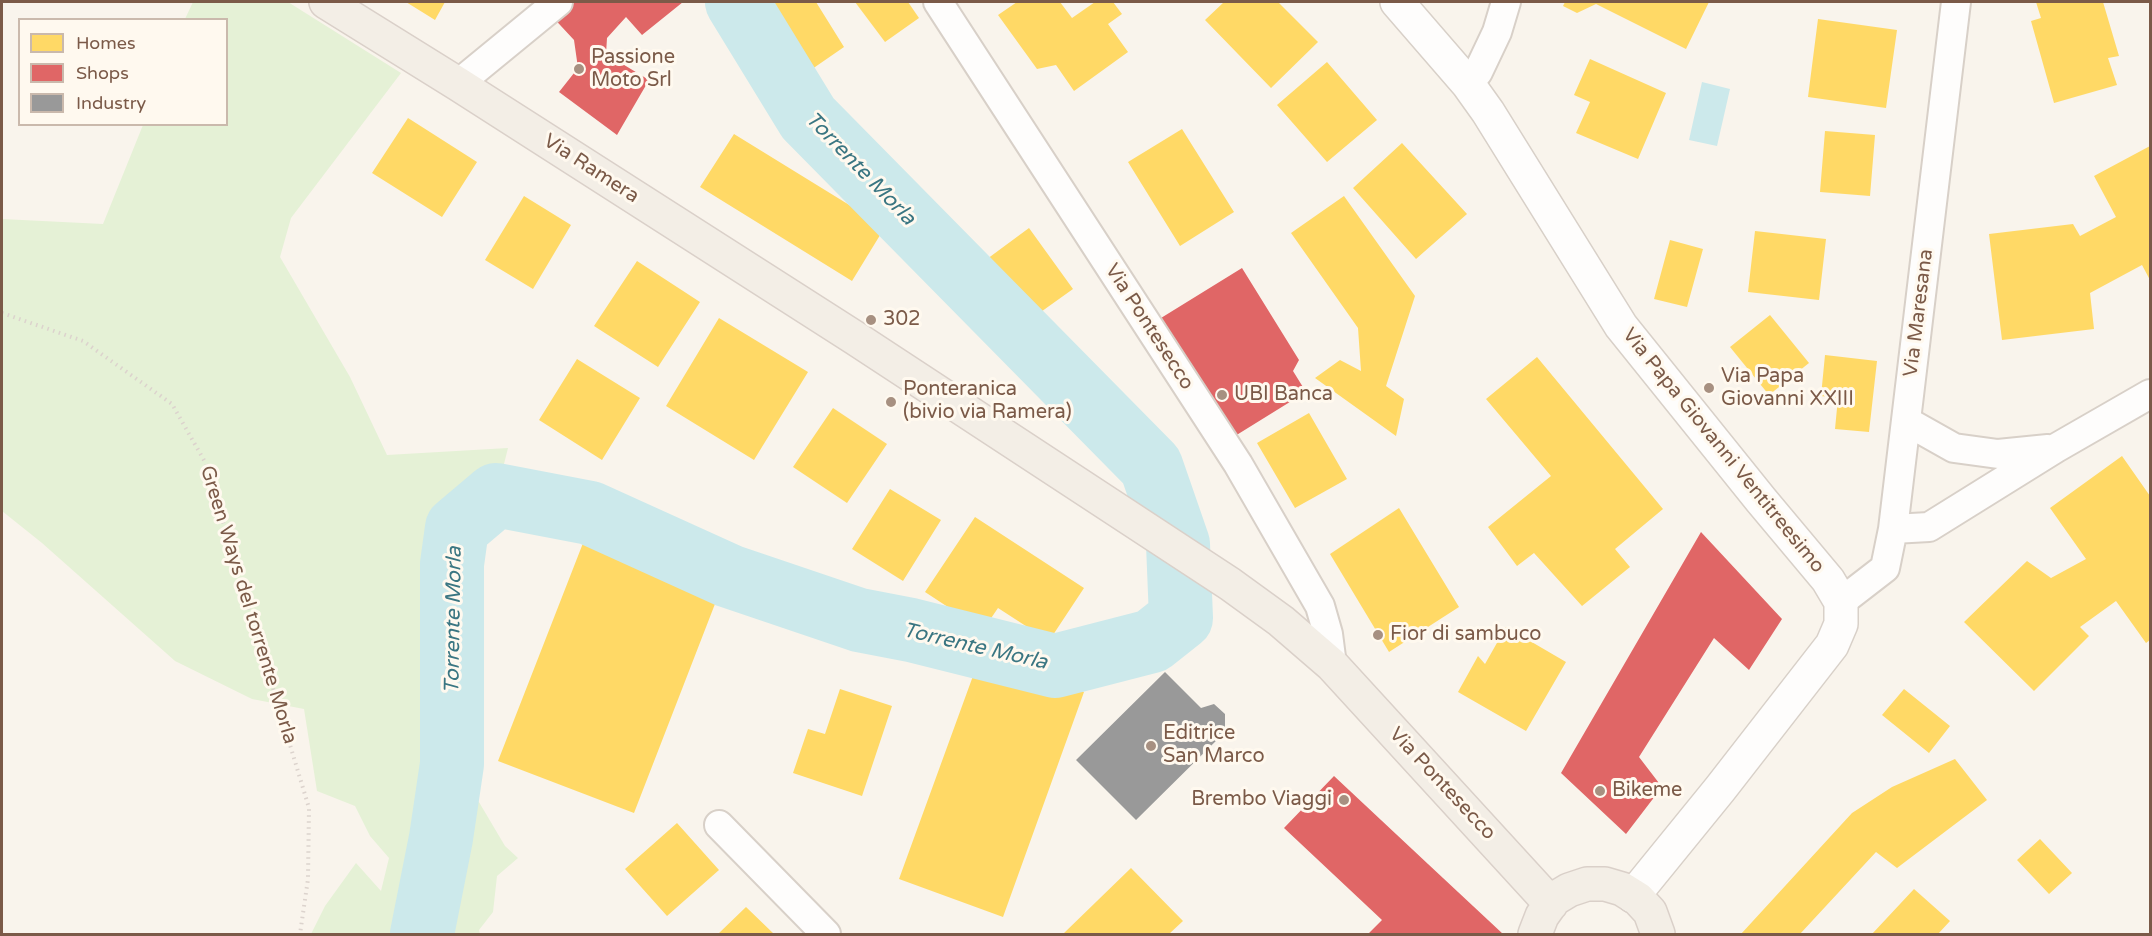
<!DOCTYPE html>
<style>
body{margin:0}
#map{position:relative;width:2152px;height:936px;overflow:hidden;background:#f9f4ec;font-family:"Varela Round",sans-serif}
canvas{display:block}
.frame{position:absolute;inset:0;border:3px solid #7b5a48;pointer-events:none}
.legend{position:absolute;left:18px;top:18px;width:210px;height:108px;box-sizing:border-box;background:#fff9ef;border:2px solid #cab9ac;margin:0;padding:8px 10px;list-style:none;font-size:18px;color:#7b5a48}
.legend li{display:flex;align-items:center;gap:12px;height:30px}
.legend b{width:30px;border:2px solid #cab9ac}
</style>
<div id="map">
<canvas width="2152" height="936"></canvas>
<div class="frame"></div>
<ul class="legend">
<li><b style="height:16px;background:#ffd966"></b>Homes</li>
<li><b style="height:16px;background:#e06666"></b>Shops</li>
<li><b style="height:16px;background:#999"></b>Industry</li>
</ul>
</div>
<script>
const ctx = document.querySelector('canvas').getContext('2d');
ctx.lineJoin = 'round';
function fillPath(path, color) { ctx.fillStyle = color; ctx.fill(path, 'evenodd'); }
const poly = rows => new Path2D(rows.map(r => 'M' + r).join(''));
function strokePath(path, color, width, dash) { ctx.strokeStyle = color; ctx.lineWidth = width; ctx.lineCap = dash ? 'butt' : 'round'; ctx.setLineDash(dash || []); ctx.stroke(path); }
function label(font, color, halo, rows, align = 'center') {
  ctx.font = font + ' "Varela Round",sans-serif'; ctx.lineWidth = 6; ctx.setLineDash([]); ctx.textBaseline = 'middle'; ctx.strokeStyle = halo; ctx.fillStyle = color; for (const [text, x, y, turn = 0] of rows) {
    ctx.save(); ctx.translate(x, y); ctx.rotate((+turn || 0) * Math.PI / 180); ctx.textAlign = isNaN(turn) ? turn : align; if (halo) ctx.strokeText(text, 0, 0); ctx.fillText(text, 0, 0); ctx.restore();
  }
}
const green = poly([
 [193,2,288,2,401,73,291,218,280,257,350,377,387,455,508,448,500,480,436,513,473,792,505,846,518,858,497,876,493,912,479,930,480,934,311,934,325,906,356,863,381,891,389,858,370,836,355,806,317,791,304,709,252,699,175,661,42,543,2,511,2,219,103,224,143,125,226,124,226,20,185,19]
]);
const water = poly([
 [1702,82,1730,89,1717,146,1689,140]
]);
const homes = poly([
 [406,2,445,2,435,20],
 [756,2,816,2,844,47,802,76],
 [855,2,908,2,919,18,885,42],
 [1017,2,1060,2,1072,18,1095,2,1113,2,1122,14,1108,24,1128,52,1074,91,1056,65,1037,69,998,15],
 [1224,2,1278,2,1318,42,1271,88,1205,20],
 [1565,2,1709,2,1686,49,1596,4,1577,13,1563,6],
 [2036,2,2103,2,2119,56,2108,58,2117,85,2054,103,2031,21,2041,18],
 [1818,19,1897,30,1886,108,1808,97],
 [1590,59,1666,93,1638,159,1576,133,1590,102,1574,95],
 [1327,62,1377,120,1327,162,1277,105],
 [408,118,477,162,442,217,372,173],
 [1182,129,1234,212,1180,246,1128,162],
 [1825,131,1875,135,1870,196,1820,192],
 [734,134,885,227,852,281,700,187],
 [1402,143,1467,214,1416,259,1353,188],
 [2150,146,2150,280,2142,265,2090,293,2094,329,2002,340,1989,234,2073,224,2080,236,2116,217,2094,176],
 [524,196,571,225,533,289,485,260],
 [1344,196,1415,296,1386,386,1404,399,1396,436,1315,378,1340,360,1361,371,1358,328,1291,233],
 [1029,228,1073,289,1031,319,987,259],
 [1755,231,1826,239,1819,300,1748,292],
 [1670,240,1703,249,1687,307,1654,299],
 [637,261,700,302,658,367,594,326],
 [1770,315,1809,363,1769,395,1730,347],
 [719,318,808,372,754,460,666,406],
 [1825,355,1877,361,1869,432,1835,429,1838,398,1821,396],
 [1537,357,1663,509,1615,549,1630,567,1582,606,1534,553,1517,566,1488,527,1551,476,1486,399],
 [577,359,640,398,602,460,539,420],
 [833,408,887,444,847,503,793,467],
 [1309,413,1347,479,1295,508,1257,443],
 [2122,456,2150,496,2150,640,2146,643,2116,601,2080,627,2089,636,2034,691,1964,622,2027,561,2051,578,2086,559,2050,508],
 [890,489,941,520,903,581,852,549],
 [1399,508,1459,607,1389,652,1330,554],
 [975,517,1084,588,1049,641,998,608,983,630,925,592],
 [585,538,720,591,634,813,498,761],
 [1506,627,1566,662,1526,731,1458,692,1478,656,1485,664],
 [981,654,1084,692,1003,917,899,879],
 [840,689,892,706,862,796,793,773,808,729,825,734],
 [1904,689,1950,726,1929,753,1882,715],
 [1955,759,1987,800,1897,868,1876,852,1800,934,1741,934,1852,813,1892,787],
 [677,823,719,870,667,916,625,869],
 [2040,839,2072,873,2049,894,2017,860],
 [1131,868,1183,921,1169,934,1063,934],
 [1914,889,1950,921,1938,934,1872,934],
 [746,907,774,934,718,934]
]);
const shops = poly([
 [564,2,683,2,642,35,626,17,607,38,606,54,649,80,617,135,559,92,578,68,574,40,548,12],
 [1242,268,1299,360,1293,371,1306,392,1235,436,1161,318],
 [1701,532,1782,619,1749,670,1714,638,1639,757,1662,787,1626,834,1561,773],
 [1334,776,1428,864,1503,934,1368,934,1382,920,1284,828]
]);
const industry = poly([
 [1165,672,1201,708,1214,704,1225,714,1225,732,1136,820,1076,760]
]);
const river = poly([
 [422,934,441,838,452,764,452,564,457,528,496,495,590,513,729,576,859,620,911,630,1055,666,1152,641,1181,618,1178,544,1151,466,808,118,737,2]
]);
const path = poly([
 [2,313,83,341,172,404,205,462,309,808,308,879,300,934]
]);
const minor = poly([
 [938,2,1238,464,1320,606,1328,634,1332,665],
 [458,84,558,2],
 [1468,84,1478,72,1497,32,1506,2],
 [1906,421,1954,448,1998,454,2048,449],
 [1893,529,1929,527,2056,448,2150,394],
 [1841,602,1885,568,1893,529,1956,2],
 [719,825,826,934]
]);
const tertiary = poly([
 [1397,2,1468,84,1488,112,1621,326,1761,500,1828,580,1841,602,1841,624,1832,645,1720,789,1633,896]
]);
const primary = poly([
 [326,2,458,84,855,338,1230,584,1281,621,1332,665,1551,904],
 [1535,934,1542,916,1554,899,1569,890,1587,884,1605,884,1622,889,1638,899,1650,912,1658,934]
]);
const markers = [
 [579,69,6,"#a79081"],
 [871,320,6,"#a79081"],
 [1709,388,6,"#a79081"],
 [1222,395,6,"#a79081"],
 [891,402,6,"#a79081"],
 [1378,635,6,"#a79081"],
 [1151,746,6,"#a79081"],
 [1600,791,6,"#a79081"],
 [1344,800,6,"#a79081"]
];
const poiNames = [
 ["Passione",591,58],
 ["Moto Srl",591,81],
 ["302",883,320],
 ["Via Papa",1721,377],
 ["Giovanni XXIII",1721,400],
 ["Ponteranica",903,390],
 ["(bivio via Ramera)",903,413],
 ["UBI Banca",1234,395],
 ["Fior di sambuco",1390,635],
 ["Editrice",1163,734],
 ["San Marco",1163,757],
 ["Bikeme",1612,791],
 ["Brembo Viaggi",1332,800,"right"]
];
const streetNames = [
 ["Via Ramera",591,169,33],
 ["Via Maresana",1919,313,-83],
 ["Via Pontesecco",1149,327,57],
 ["Via Papa Giovanni Ventitreesimo",1723,451,51],
 ["Green Ways del torrente Morla",248,605,73],
 ["Via Pontesecco",1442,784,47]
];
const waterNames = [
 ["Torrente Morla",860,169,46],
 ["Torrente Morla",454,620,-89],
 ["Torrente Morla",975,647,13]
];
fillPath(green, '#e5f1d6');
fillPath(water, '#cce9eb');
fillPath(homes, '#ffd966');
fillPath(shops, '#e06666');
fillPath(industry, '#999');
strokePath(river, '#cce9eb', 64);
strokePath(minor, '#d8d0c8', 32);
strokePath(tertiary, '#d8d0c8', 36);
strokePath(primary, '#dad0c9', 36);
strokePath(path, '#dcd3cd', 4, [1.5, 4.5]);
strokePath(minor, '#fefdfc', 28);
strokePath(tertiary, '#fefdfc', 33);
strokePath(primary, '#f3eee6', 33);
for (const [x, y, r, color] of markers) { const dot = new Path2D(); dot.arc(x, y, r, 0, 2 * Math.PI); ctx.fillStyle = color; ctx.fill(dot); strokePath(dot, '#fff9ef', 2); }
label('20px', '#7b5a48', '#fff9ef', poiNames, 'left');
label('20px', '#7b5a48', '#fff9ef', streetNames);
label('italic 21px', '#3a7682', '#fff9ef', waterNames);
</script>
